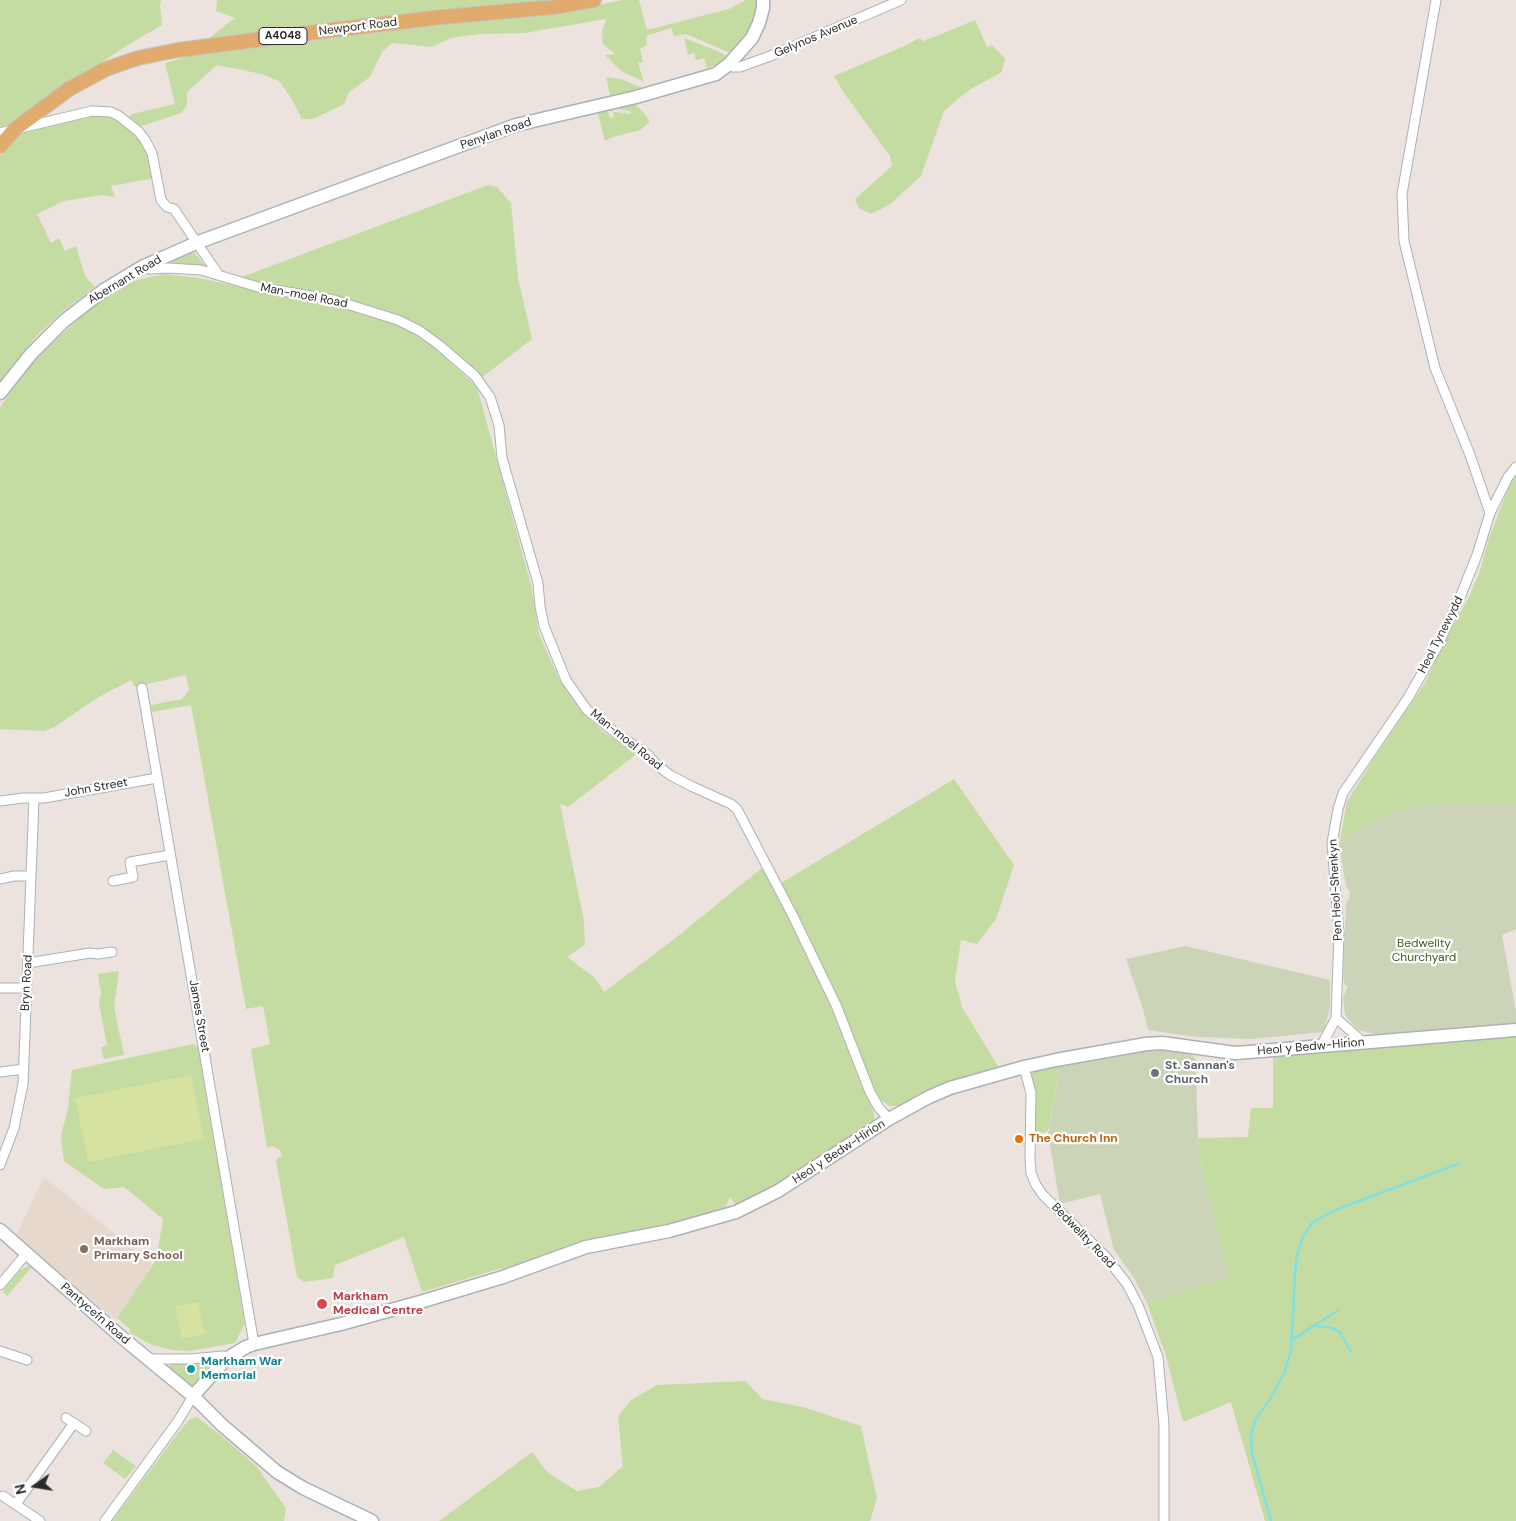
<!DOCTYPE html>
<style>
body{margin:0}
#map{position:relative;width:1516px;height:1521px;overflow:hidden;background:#ece3df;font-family:"DM Sans",sans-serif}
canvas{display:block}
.north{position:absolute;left:10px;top:1461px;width:50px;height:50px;-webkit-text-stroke:4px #fff;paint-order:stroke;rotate:257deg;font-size:14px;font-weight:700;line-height:20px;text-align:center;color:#2b2b2b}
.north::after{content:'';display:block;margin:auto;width:18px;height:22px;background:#2b2b2b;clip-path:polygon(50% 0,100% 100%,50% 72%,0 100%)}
</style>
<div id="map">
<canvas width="1516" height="1521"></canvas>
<div class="north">N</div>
</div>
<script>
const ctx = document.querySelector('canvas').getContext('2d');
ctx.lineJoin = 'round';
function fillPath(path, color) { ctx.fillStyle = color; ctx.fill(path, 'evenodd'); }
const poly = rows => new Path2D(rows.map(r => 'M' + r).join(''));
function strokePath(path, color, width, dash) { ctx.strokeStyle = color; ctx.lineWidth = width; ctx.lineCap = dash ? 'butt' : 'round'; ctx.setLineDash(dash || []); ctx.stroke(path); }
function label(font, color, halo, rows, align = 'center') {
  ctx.font = font + ' "DM Sans",sans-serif'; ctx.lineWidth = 4.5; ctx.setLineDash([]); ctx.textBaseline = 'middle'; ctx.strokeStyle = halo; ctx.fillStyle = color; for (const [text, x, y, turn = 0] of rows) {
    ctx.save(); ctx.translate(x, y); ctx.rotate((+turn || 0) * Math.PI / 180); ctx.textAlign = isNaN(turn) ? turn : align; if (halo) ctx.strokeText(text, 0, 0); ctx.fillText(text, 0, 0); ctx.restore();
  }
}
const education = poly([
 [44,1177,152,1264,134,1295,117,1318,114,1319,16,1235]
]);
const green = poly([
 [0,0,161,0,160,5,162,25,126,46,12,124,0,127],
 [217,0,568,0,204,42,235,18,216,11],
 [623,0,639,0,647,30,729,9,744,1,744,0,757,0,754,19,746,34,730,53,686,34,674,36,671,28,646,36,647,45,640,49,643,62,638,63,644,82,621,71,605,55,615,54,603,44,602,31,606,19,525,33,479,34,451,38,432,47,392,43,382,52,370,77,349,92,344,104,313,119,302,119,291,98,279,81,262,74,217,65,187,92,187,106,181,113,138,127,127,119,132,114,175,104,165,63,191,56,416,24,548,14],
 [975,20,987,47,992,45,1005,58,1002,72,969,90,944,111,921,176,889,205,871,214,859,208,855,199,892,166,890,156,844,93,834,76,907,45,919,38,924,41],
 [684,38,715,50,727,56,716,65,707,68,704,58,696,60,694,53,688,55],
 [606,77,621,79,642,88,610,96],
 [635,104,644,113,650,122,640,130,613,137,605,141,598,113,608,111,610,118,614,117,612,110,613,109,614,112,631,114,630,111,616,109],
 [96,114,115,117,141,140,149,155,153,172,150,179,111,186,115,197,102,195,64,201,37,214,51,243,59,238,65,251,76,246,85,276,95,287,63,311,36,336,0,383,0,155,19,135,27,129],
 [488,185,497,187,511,203,518,278,532,339,481,378,426,331,395,314,344,298,239,278],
 [189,252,194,252,207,268,186,264,162,263],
 [164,274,199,278,259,291,313,299,396,322,436,349,477,387,531,585,539,634,558,677,577,706,603,732,638,753,568,807,560,804,584,921,585,945,567,957,595,978,604,992,673,940,762,868,799,937,832,1006,874,1113,874,1122,780,1183,748,1200,736,1205,730,1197,725,1208,676,1223,578,1242,503,1270,502,1268,422,1292,404,1237,335,1265,333,1278,304,1282,297,1277,276,1161,278,1158,282,1156,280,1150,273,1146,267,1148,251,1049,270,1044,263,1006,246,1009,191,705,152,712,151,705,182,699,189,690,186,675,135,687,131,680,97,698,56,726,45,731,0,729,0,407,34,360,82,316,109,294,133,281],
 [1516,476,1516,803,1445,803,1414,807,1391,813,1354,832,1339,845,1347,802,1372,761,1425,683,1450,630,1468,599,1479,574,1489,538,1510,484],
 [954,779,1014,865,996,919,977,944,961,940,955,981,962,1007,999,1068,965,1077,932,1090,903,1106,889,1106,879,1098,874,1091,840,1001,781,883],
 [119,971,114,1007,124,1055,104,1059,101,1047,107,1045,99,1003,101,993,98,974],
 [1516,1036,1516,1521,1265,1521,1231,1402,1183,1422,1165,1353,1147,1303,1229,1277,1201,1166,1198,1138,1248,1137,1251,1108,1273,1108,1273,1057],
 [193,1044,198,1047,245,1323,235,1343,190,1351,172,1350,150,1344,130,1333,130,1329,117,1318,156,1260,163,1219,124,1187,104,1189,64,1161,61,1136,68,1108,72,1070],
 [1061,1063,1048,1131,1035,1136,1036,1113,1031,1078,1033,1071],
 [29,1266,32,1267,7,1296,3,1292,4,1289,20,1270],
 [206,1362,209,1364,211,1369,196,1386,189,1386,170,1372,169,1366,173,1363],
 [746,1381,762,1399,803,1407,861,1426,877,1499,870,1521,439,1521,532,1452,548,1473,577,1491,599,1487,623,1466,618,1416,631,1400,657,1385],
 [197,1417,224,1438,256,1466,286,1508,284,1521,112,1521,182,1428,190,1419],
 [113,1450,136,1466,125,1479,103,1463]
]);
const cemetery = poly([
 [1445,803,1516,803,1516,929,1502,935,1516,1011,1516,1025,1375,1034,1358,1030,1345,1015,1343,998,1348,986,1344,984,1343,975,1346,903,1349,898,1350,892,1346,887,1339,845,1354,832,1391,813,1414,807],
 [1185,946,1330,980,1330,1007,1324,1032,1252,1039,1196,1037,1148,1030,1142,1006,1126,959],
 [1155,1047,1189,1052,1195,1058,1197,1063,1196,1073,1198,1138,1201,1166,1229,1277,1147,1303,1134,1278,1114,1250,1100,1194,1060,1204,1048,1134,1061,1063]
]);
const pitch = poly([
 [191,1075,204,1139,88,1162,75,1098],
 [198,1302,205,1334,182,1339,175,1306]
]);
const stream = poly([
 [1316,1326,1332,1328,1340,1332,1351,1352],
 [1292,1340,1337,1311],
 [1271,1521,1252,1453,1251,1434,1256,1418,1269,1401,1284,1374,1291,1350,1296,1259,1303,1236,1312,1223,1335,1210,1458,1164]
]);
const street = poly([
 [1436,0,1402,194,1404,241,1435,368,1470,455,1490,513],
 [729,64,733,67,740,67,773,55,901,0],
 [0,133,92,111,111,112,119,116,138,131,145,140,152,153,161,200,167,207,174,209,218,274],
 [144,266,150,269,169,268,201,270,258,287,334,300,398,320,420,331,439,345,475,376,490,397,499,425,502,458,538,583,540,606,544,626,566,680,587,710,617,734,647,754,658,766,670,775,691,786,731,804,737,809,793,916,836,1005,870,1092,879,1108,889,1119],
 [142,688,254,1344],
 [0,801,23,798,44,798,157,778],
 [0,879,14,876,31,876],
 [113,881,133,877,130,862,170,855],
 [28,963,90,953,98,954,112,952],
 [0,988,26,988],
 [1336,1018,1364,1043],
 [1321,1046,1336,1018,1339,934,1332,843,1338,809,1343,793,1408,698,1437,647,1461,595,1477,555,1490,513,1508,477,1516,467],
 [1024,1067,1031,1093,1030,1158,1031,1173,1036,1185,1043,1195,1106,1257,1127,1284,1138,1305,1158,1357,1164,1425,1164,1521],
 [0,1072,24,1069],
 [0,1165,14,1128,23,1084,34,798],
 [0,1285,26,1254],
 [0,1351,27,1360],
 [148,1359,191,1359,223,1356,226,1359],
 [66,1418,86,1431],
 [3,1496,40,1521],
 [16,1504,74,1423],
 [105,1521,178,1421,193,1396]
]);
const secondary = poly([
 [0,393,31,354,64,321,104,290,144,266,196,243,516,125,636,97,716,74,729,64,752,38,759,23,763,8,763,0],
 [0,1230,119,1335,193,1396,222,1425,277,1472,303,1488,372,1521],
 [193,1396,226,1359,246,1347,254,1344,341,1324,420,1302,503,1277,586,1247,669,1231,736,1212,778,1191,889,1119,929,1097,950,1088,1024,1067,1056,1060,1146,1044,1162,1043,1235,1053,1249,1052,1516,1030]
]);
const primary = poly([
 [0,146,15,129,69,89,106,69,138,58,178,50,340,29,443,17,554,7,594,0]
]);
const markers = [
 [1155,1073,5,"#6b7280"],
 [1019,1139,5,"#e8710a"],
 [84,1249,5,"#8d6e63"],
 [322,1304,6,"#e0444e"],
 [191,1369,5,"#0f9aa8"]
];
const shields = [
 [283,36,48]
];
const shieldNames = [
 ["A4048",283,36]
];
const streetNames = [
 ["Newport Road",358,27,-7],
 ["Gelynos Avenue",816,37,-23],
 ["Penylan Road",496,134,-19],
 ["Abernant Road",125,280,-31],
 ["Man-moel Road",304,296,11],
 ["Heol Tynewydd",1441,635,-63],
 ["Man-moel Road",626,740,39],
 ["John Street",96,788,-10],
 ["Pen Heol-Shenkyn",1336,890,-93],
 ["Bryn Road",27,983,-87],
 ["James Street",199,1016,80],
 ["Heol y Bedw-Hirion",1311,1047,-5],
 ["Heol y Bedw-Hirion",839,1152,-33],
 ["Bedwellty Road",1083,1236,46],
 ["Pantycefn Road",95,1314,41]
];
const parkNames = [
 ["Bedwellty",1424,944],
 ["Churchyard",1424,958]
];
const worshipNames = [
 ["St. Sannan's",1165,1066],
 ["Church",1165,1080]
];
const foodNames = [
 ["The Church Inn",1029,1139]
];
const educationNames = [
 ["Markham",94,1242],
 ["Primary School",94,1256]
];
const healthNames = [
 ["Markham",333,1297],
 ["Medical Centre",333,1311]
];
const cultureNames = [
 ["Markham War",201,1362],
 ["Memorial",201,1376]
];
fillPath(education, '#e7d8ce');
fillPath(green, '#c4dca2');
fillPath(cemetery, '#ccd4b8');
fillPath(pitch, '#d6e29f');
strokePath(stream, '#7ee0e2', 2.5);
strokePath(street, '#acb1b6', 11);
strokePath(secondary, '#acb1b6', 15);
strokePath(primary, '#c4c4c4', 16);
strokePath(street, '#fff', 9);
strokePath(secondary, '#fff', 12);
strokePath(primary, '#e2ab6e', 14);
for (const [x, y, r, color] of markers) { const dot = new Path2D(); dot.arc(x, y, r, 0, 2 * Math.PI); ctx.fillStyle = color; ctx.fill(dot); strokePath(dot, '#fff', 2); }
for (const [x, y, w] of shields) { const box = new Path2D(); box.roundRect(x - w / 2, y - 8.5, w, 17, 4); ctx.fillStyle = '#fff'; ctx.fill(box); strokePath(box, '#2b2b2b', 1); }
label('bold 11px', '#2b2b2b', null, shieldNames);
label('12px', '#2b2b2b', '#fff', streetNames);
label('12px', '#3f6123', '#fff', parkNames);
label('bold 12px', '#5b616d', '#fff', worshipNames, 'left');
label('bold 12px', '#c56008', '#fff', foodNames, 'left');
label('bold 12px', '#785e54', '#fff', educationNames, 'left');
label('bold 12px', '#be3a42', '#fff', healthNames, 'left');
label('bold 12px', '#0d838f', '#fff', cultureNames, 'left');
</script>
